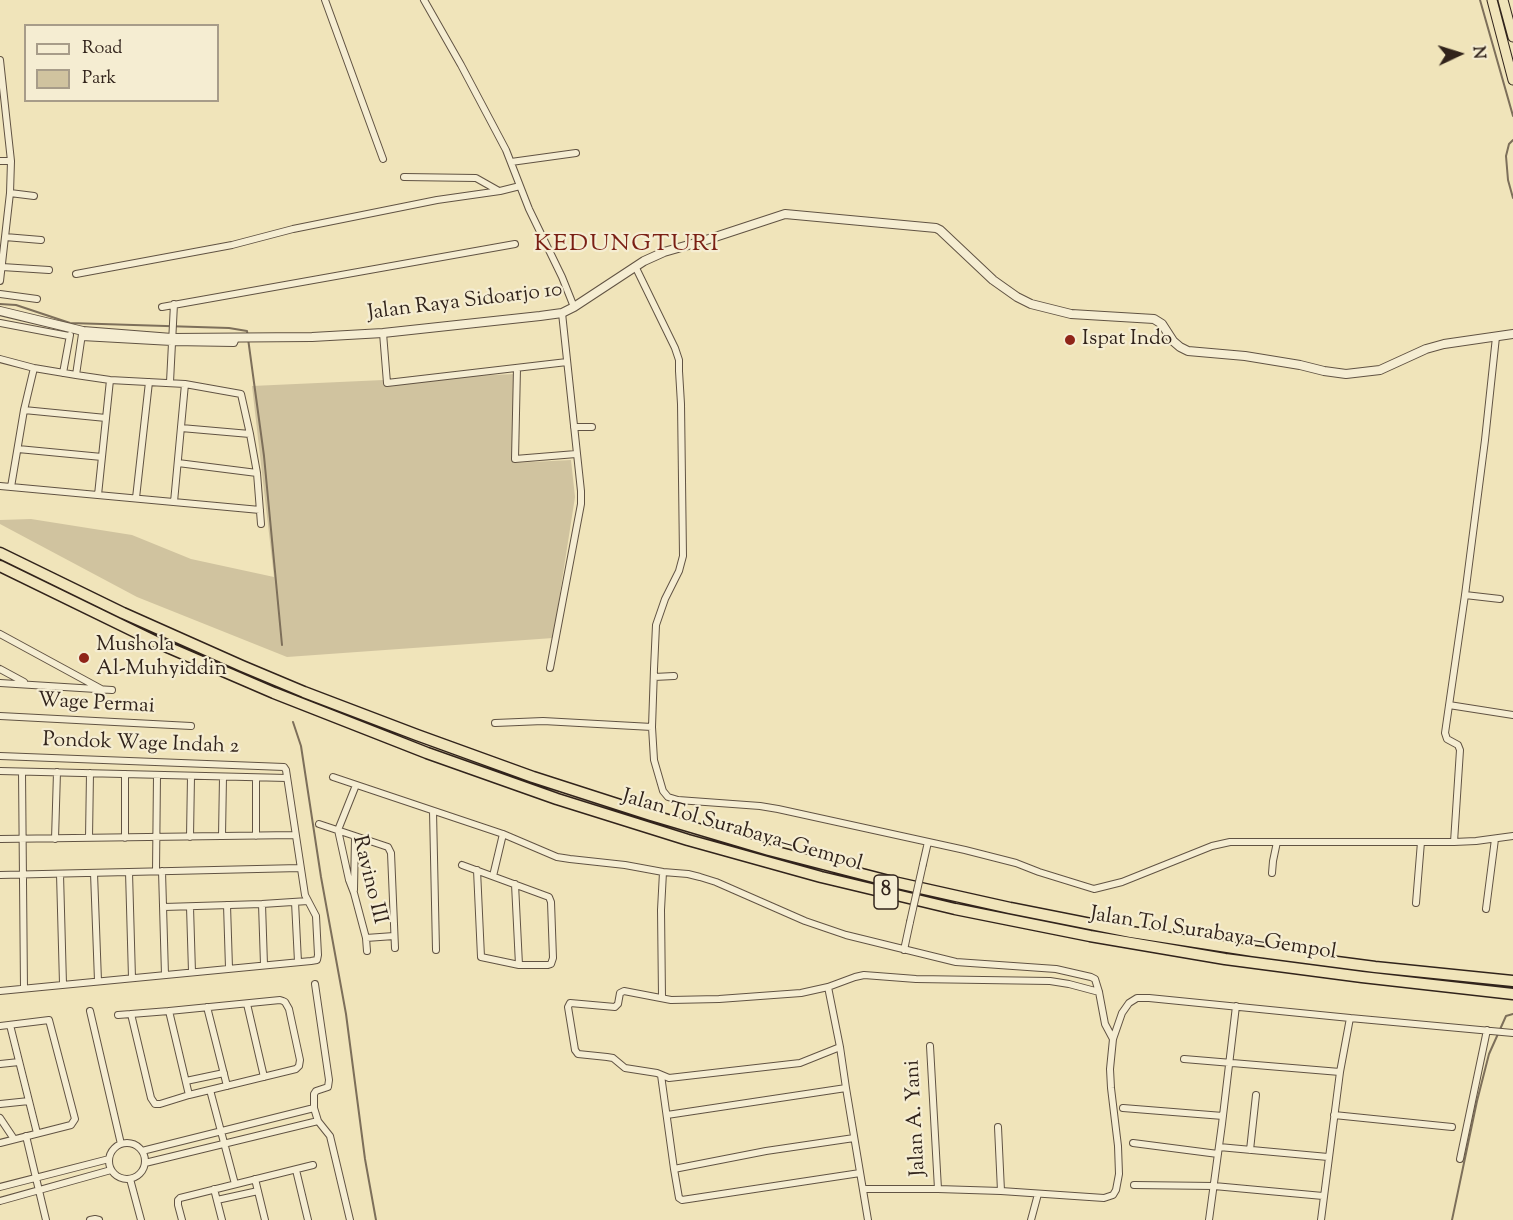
<!DOCTYPE html>
<meta charset="utf-8">
<style>
body{margin:0}
#map{position:relative;width:1513px;height:1220px;overflow:hidden;background:#f0e4ba;font-family:"Sorts Mill Goudy",serif}
canvas{display:block}
.legend{position:absolute;left:24px;top:24px;width:195px;height:78px;box-sizing:border-box;background:#f5edd2;border:2px solid #a79c89;margin:0;padding:8px 10px;list-style:none;font-size:18px;color:#31231b}
.legend li{display:flex;align-items:center;gap:12px;height:30px}
.legend b{width:30px;border:2px solid #a79c89}
.north{position:absolute;left:1429px;top:24px;width:60px;height:60px;-webkit-text-stroke:4px #f5edd2;paint-order:stroke;rotate:86deg;font-size:16px;font-weight:700;line-height:24px;text-align:center;color:#31231b}
.north::after{content:'';display:block;margin:auto;width:21px;height:27px;background:#31231b;clip-path:polygon(50% 0,100% 100%,50% 72%,0 100%)}
</style>
<div id="map">
<canvas width="1513" height="1220"></canvas>
<ul class="legend">
<li><b style="height:8px;background:#f5edd2"></b>Road</li>
<li><b style="height:16px;background:#d0c39f"></b>Park</li>
</ul>
<div class="north">N</div>
</div>
<script>
const ctx = document.querySelector('canvas').getContext('2d');
ctx.lineJoin = 'round';
function fillPath(path, color) { ctx.fillStyle = color; ctx.fill(path, 'evenodd'); }
const poly = rows => new Path2D(rows.map(r => 'M' + r).join(''));
function strokePath(path, color, width, dash) { ctx.strokeStyle = color; ctx.lineWidth = width; ctx.lineCap = dash ? 'butt' : 'round'; ctx.setLineDash(dash || []); ctx.stroke(path); }
function label(font, color, halo, rows, align = 'center') {
  ctx.font = font + ' "Sorts Mill Goudy",serif'; ctx.lineWidth = 4.5; ctx.setLineDash([]); ctx.textBaseline = 'middle'; ctx.strokeStyle = halo; ctx.fillStyle = color; for (const [text, x, y, turn = 0] of rows) {
    ctx.save(); ctx.translate(x, y); ctx.rotate((+turn || 0) * Math.PI / 180); ctx.textAlign = isNaN(turn) ? turn : align; if (halo) ctx.strokeText(text, 0, 0); ctx.fillText(text, 0, 0); ctx.restore();
  }
}
const green = poly([
 [515,374,513,463,571,460,575,497,553,638,287,657,137,597,0,524,0,520,31,519,132,535,191,559,274,577,252,386]
]);
const stream = poly([
 [1480,0,1513,116],
 [1513,140,1509,144,1506,156,1508,180,1513,198],
 [0,304,16,305,70,323,229,328,247,331,264,456,282,645],
 [293,722,301,746,321,877,346,1014,365,1159,376,1220],
 [1452,1220,1477,1101,1489,1054,1506,1016,1513,1014]
]);
const minor = poly([
 [325,0,383,159],
 [424,0,461,65,506,150,529,209,562,277,574,307],
 [0,60,11,161,10,193,0,281],
 [0,161,11,161],
 [511,162,576,153],
 [404,177,476,178,499,191],
 [10,193,34,196],
 [5,237,41,240],
 [2,267,49,270],
 [636,268,675,348,679,360,679,371,681,404,683,556,679,571,665,599,656,625,654,669,652,727,654,760,663,791,668,797,678,800,760,806,778,809,965,850,1016,863,1039,872,1094,889,1122,882,1212,846,1230,842,1454,842,1476,841,1513,836],
 [76,274,232,245,293,229,437,200,500,191,520,186],
 [0,294,37,299],
 [162,307,515,244],
 [0,323,69,336],
 [383,333,387,383,567,362],
 [82,337,172,342,234,343,236,338],
 [0,359,34,368,76,375,110,380,185,384,241,394,250,434,257,473,261,524],
 [517,368,515,459,576,454],
 [63,373,70,335],
 [76,375,82,334],
 [170,382,174,304],
 [24,410,106,418],
 [574,427,592,427],
 [181,428,250,434],
 [18,449,102,457],
 [178,463,257,473],
 [0,486,260,510],
 [11,487,24,410,34,368],
 [98,495,110,380],
 [136,498,149,382],
 [174,502,185,384],
 [1465,595,1500,599],
 [0,634,103,690],
 [550,668,581,504,581,491,562,313],
 [0,669,24,682],
 [654,677,674,676],
 [0,683,112,690],
 [1449,705,1513,715],
 [0,716,191,726],
 [495,723,543,721,652,727],
 [0,756,284,767,286,770,305,895,316,916,318,955,317,960,311,961,0,991],
 [0,771,287,778],
 [22,772,24,988],
 [125,774,125,838],
 [333,777,503,834,557,857,570,859,625,865,663,872,688,874,700,877,716,882,805,921,846,935,956,962,1056,969,1091,977,1095,979,1099,992,1105,1024,1113,1039],
 [356,785,338,830,349,880,354,893,366,938,367,951],
 [433,811,436,950],
 [319,824,388,847,391,853,395,948],
 [222,836,223,777],
 [256,836,256,778],
 [190,837,191,776],
 [89,838,90,773],
 [0,839,295,835],
 [55,839,57,772],
 [1454,842,1460,750,1458,745,1447,739,1445,733,1465,595,1485,440,1496,337],
 [923,864,928,842],
 [462,865,549,897,551,902,553,958,551,964,548,965,519,965,481,957,477,870],
 [156,871,157,775],
 [162,871,165,975],
 [129,872,132,978],
 [94,873,98,981],
 [1272,873,1273,861,1277,842],
 [60,874,63,984],
 [0,875,300,868],
 [493,876,503,834],
 [515,884,519,965],
 [354,890,355,837],
 [295,902,298,962],
 [1416,903,1421,842],
 [262,904,264,965],
 [227,905,229,968],
 [164,907,262,904,308,901],
 [190,907,192,972],
 [1486,909,1495,839],
 [366,938,394,936],
 [904,950,910,922],
 [315,984,329,1080,328,1087,316,1091,314,1094,314,1108,318,1121,330,1136,350,1220],
 [828,987,840,1047,846,1088,868,1220],
 [662,997,661,910,663,872],
 [247,1004,264,1077],
 [207,1007,227,1086],
 [90,1011,121,1144],
 [169,1011,189,1095],
 [118,1015,131,1014,169,1011,280,1000,283,1001,285,1002,289,1009,300,1060,299,1066,296,1069,189,1095,160,1104,155,1104,151,1098,131,1014],
 [10,1025,37,1133],
 [0,1026,49,1020,75,1119,71,1125,0,1143],
 [930,1046,938,1189],
 [840,1047,800,1063,669,1078,657,1073,625,1068,613,1058,607,1057,578,1054,575,1050,568,1007,570,1003,615,1007,618,1004,620,993,624,991,671,1000,719,999,801,993,828,987,855,977,864,975,916,979,1050,981,1069,984,1099,992],
 [1184,1059,1340,1072],
 [0,1064,19,1062],
 [661,1075,674,1169,679,1198,682,1200,860,1173],
 [186,1081,224,1073],
 [210,1090,235,1184],
 [0,1104,29,1101],
 [1123,1108,1223,1116],
 [667,1115,846,1088],
 [1334,1115,1452,1127],
 [0,1118,14,1139],
 [998,1127,1001,1191],
 [26,1136,46,1220],
 [1133,1143,1218,1154],
 '109 1161a18 18 0 1 1 36 0a18 18 0 1 1-36 0Z',
 [1219,1147,1328,1157],
 [1250,1150,1256,1095],
 [142,1151,314,1108],
 [1460,1159,1487,1030],
 [145,1163,318,1121],
 [674,1169,766,1151,854,1138],
 [296,1170,308,1220],
 [130,1179,141,1220],
 [255,1179,265,1220],
 [1134,1185,1214,1186,1323,1196],
 [0,1187,109,1159],
 [214,1189,222,1220],
 [863,1189,938,1189,1001,1191,1104,1198,1113,1195,1116,1190,1119,1174,1118,1146,1111,1088,1110,1069,1113,1039,1122,1013,1129,1003,1137,998,1149,998,1350,1018,1513,1033],
 [217,1200,258,1191],
 [0,1201,111,1170],
 [90,1220,95,1219,99,1220],
 [182,1220,178,1205,178,1200,180,1198,313,1165],
 [1031,1220,1038,1194],
 [1209,1220,1222,1124,1236,1006],
 [1321,1220,1340,1072,1350,1018]
]);
const tertiary = poly([
 [0,311,83,331,172,338,312,337,383,333,540,316,562,313,574,307,644,261,664,252,706,240,785,214,936,228,940,230,993,280,1017,297,1031,304,1071,314,1154,319,1162,324,1173,341,1180,347,1188,351,1245,356,1300,365,1324,371,1346,374,1380,370,1426,349,1444,344,1513,334]
]);
const trunk = poly([
 [1492,0,1513,80],
 [1503,0,1513,37]
]);
const motorway = poly([
 [0,553,123,613,242,666,304,692,417,735,533,777,651,815,769,850,889,881,1010,908,1131,932,1253,951,1375,967,1513,981],
 [0,566,158,643,274,693,427,753,557,799,688,840,821,877,955,909,1090,936,1225,959,1362,977,1513,994]
]);
const minorBridge = poly([
 [910,922,923,864]
]);
const markers = [
 [1070,340,6,"#8f2418"],
 [84,658,6,"#8f2418"]
];
const shields = [
 [886,892,24]
];
const shieldNames = [
 ["8",886,892]
];
const streetNames = [
 ["Jalan Raya Sidoarjo 10",465,303,-7],
 ["Wage Permai",96,705,3],
 ["Pondok Wage Indah 2",141,745,2],
 ["Jalan Tol Surabaya–Gempol",742,832,16],
 ["Ravino III",368,880,76],
 ["Jalan Tol Surabaya–Gempol",1213,935,9],
 ["Jalan A. Yani",917,1118,-93]
];
const poiNames = [
 ["Ispat Indo",1082,340],
 ["Mushola",96,646],
 ["Al-Muhyiddin",96,670]
];
const quarterNames = [
 ["KEDUNGTURI",627,246]
];
fillPath(green, '#d0c39f');
strokePath(stream, '#7d6f5a', 2);
strokePath(minor, '#615343', 8);
strokePath(tertiary, '#615343', 10);
strokePath(trunk, '#31231b', 11);
strokePath(motorway, '#31231b', 13);
strokePath(minor, '#f5edd2', 6);
strokePath(tertiary, '#f5edd2', 8);
strokePath(trunk, '#f0e4ba', 9);
strokePath(motorway, '#f0e4ba', 10);
strokePath(minorBridge, '#615343', 8, []);
strokePath(minorBridge, '#f5edd2', 6);
for (const [x, y, r, color] of markers) { const dot = new Path2D(); dot.arc(x, y, r, 0, 2 * Math.PI); ctx.fillStyle = color; ctx.fill(dot); strokePath(dot, '#f5edd2', 2); }
for (const [x, y, w] of shields) { const box = new Path2D(); box.roundRect(x - w / 2, y - 17, w, 34, 4.5); ctx.fillStyle = '#f5edd2'; ctx.fill(box); strokePath(box, '#31231b', 1.5); }
label('bold 20px', '#31231b', null, shieldNames);
label('21px', '#31231b', '#f5edd2', streetNames);
label('21px', '#31231b', '#f5edd2', poiNames, 'left');
ctx.letterSpacing = '1.5px';
label('24px', '#7a1f14', '#f5edd2', quarterNames);
ctx.letterSpacing = '0px';
</script>
